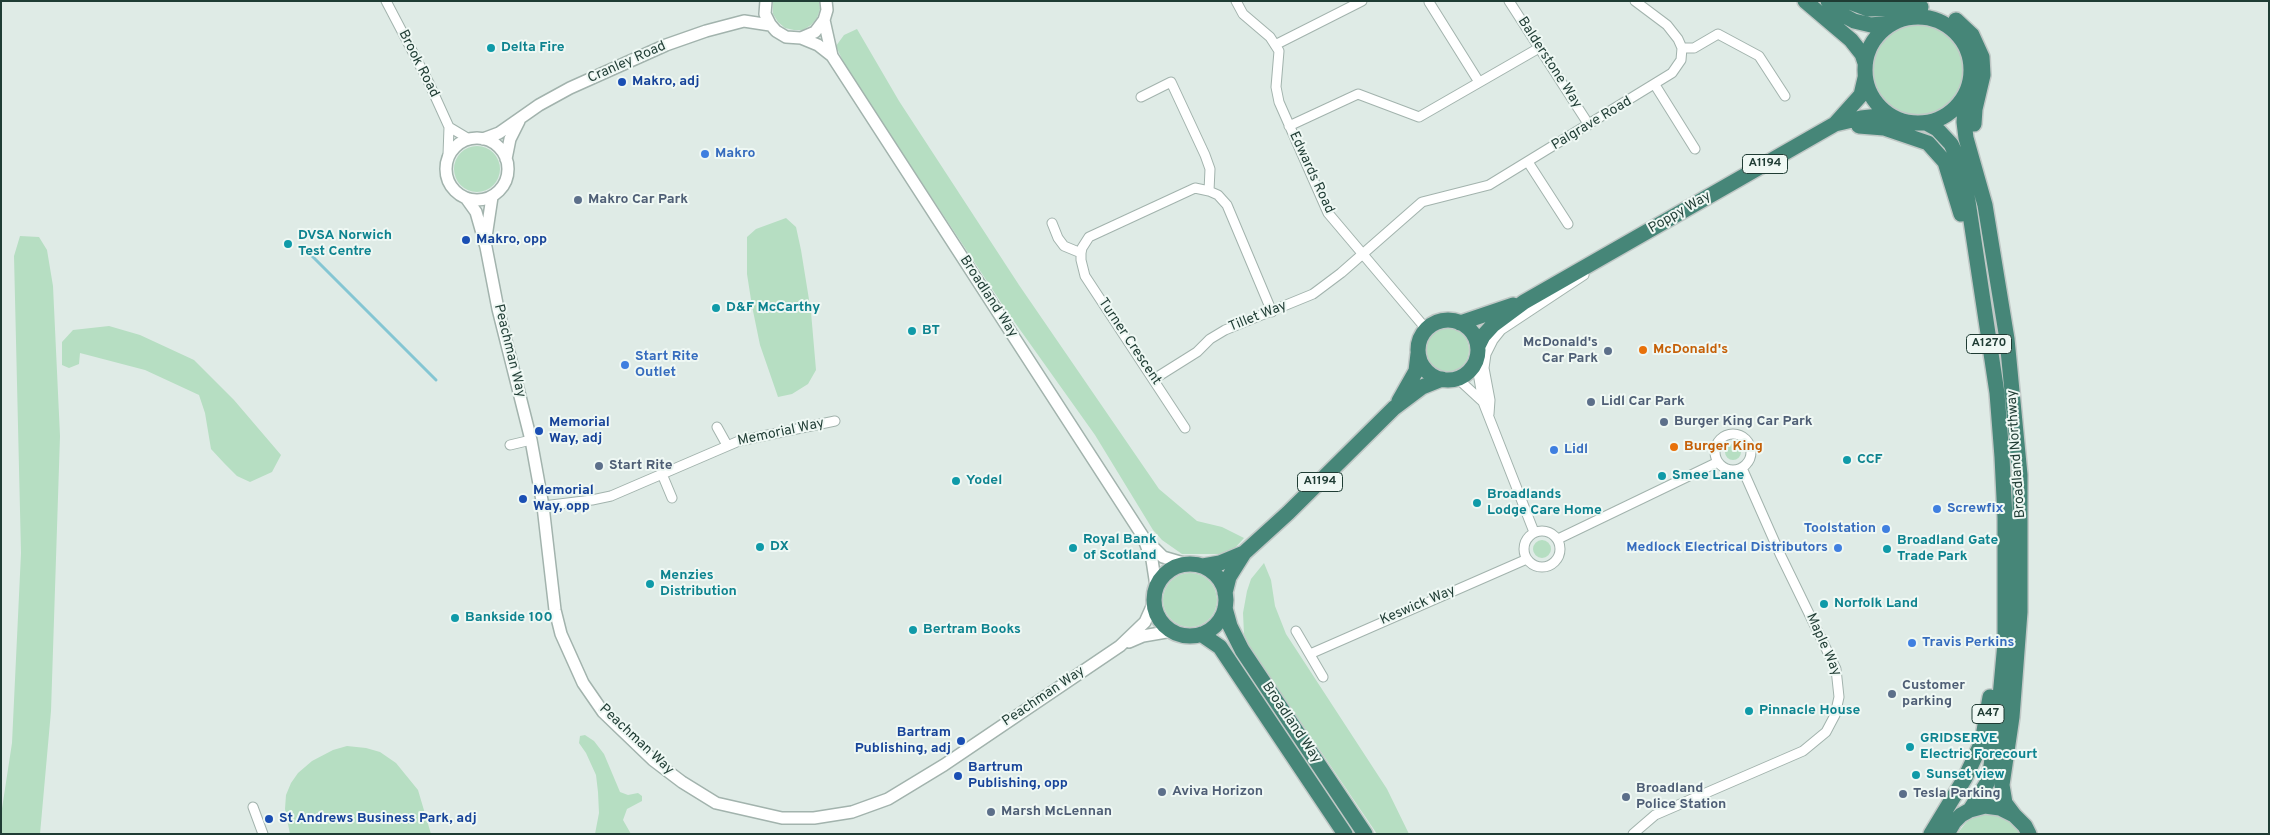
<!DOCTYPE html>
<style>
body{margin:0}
#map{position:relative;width:2270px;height:835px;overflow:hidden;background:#dfebe6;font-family:Overpass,sans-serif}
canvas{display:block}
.frame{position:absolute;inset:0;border:2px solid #1f3c34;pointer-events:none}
</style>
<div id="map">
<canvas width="2270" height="835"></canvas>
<div class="frame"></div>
</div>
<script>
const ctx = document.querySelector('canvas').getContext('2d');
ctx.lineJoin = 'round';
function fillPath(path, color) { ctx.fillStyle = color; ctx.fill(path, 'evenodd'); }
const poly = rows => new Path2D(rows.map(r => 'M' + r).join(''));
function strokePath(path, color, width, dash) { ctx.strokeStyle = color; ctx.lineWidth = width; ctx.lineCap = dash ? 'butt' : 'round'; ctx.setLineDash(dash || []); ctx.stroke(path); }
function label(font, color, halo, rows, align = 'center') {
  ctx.font = font + ' Overpass,sans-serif'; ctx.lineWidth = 4; ctx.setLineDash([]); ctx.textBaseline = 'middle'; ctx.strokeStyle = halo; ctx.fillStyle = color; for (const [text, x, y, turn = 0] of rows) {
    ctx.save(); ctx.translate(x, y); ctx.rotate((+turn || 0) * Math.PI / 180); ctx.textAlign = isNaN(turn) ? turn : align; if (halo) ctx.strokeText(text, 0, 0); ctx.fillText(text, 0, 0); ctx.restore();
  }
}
const green = poly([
 [773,1,819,1,820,9,817,18,811,25,803,30,794,30,785,28,778,22,773,14],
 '1872 70a46 46 0 1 1 92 0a46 46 0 1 1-92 0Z',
 [857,29,899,101,1019,285,1159,489,1197,521,1222,527,1244,538,1235,548,1221,554,1182,554,1162,540,1153,530,1095,435,1006,310,846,68,836,46,844,35],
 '454 169a23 23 0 1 1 46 0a23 23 0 1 1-46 0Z',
 [786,218,796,227,801,250,811,312,816,370,808,384,792,394,778,397,760,345,752,306,747,274,747,237,756,229],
 [20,236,39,237,47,250,53,286,60,436,51,711,40,834,1,834,1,815,12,743,21,553,14,256],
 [109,326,140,335,194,360,234,400,281,455,272,472,250,482,237,476,224,463,211,449,205,413,199,395,145,370,80,353,79,364,69,368,62,365,62,342,73,330],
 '1425 350a22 22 0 1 1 44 0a22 22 0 1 1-44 0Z',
 '1725 452a8 8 0 1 1 16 0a8 8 0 1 1-16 0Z',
 '1533 549a9 9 0 1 1 18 0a9 9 0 1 1-18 0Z',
 [1264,563,1271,580,1275,606,1286,634,1387,789,1409,834,1377,834,1249,646,1244,634,1243,613,1247,591,1251,579],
 '1163 600a27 27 0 1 1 54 0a27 27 0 1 1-54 0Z',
 [585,735,594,741,604,754,620,792,628,795,638,793,642,796,642,801,627,809,623,820,631,834,595,834,599,813,598,792,596,775,586,753,579,743,580,736],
 [347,746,366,748,380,752,396,763,418,790,431,834,290,834,285,809,286,795,291,783,298,773,312,761,333,750],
 [1993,814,2005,817,2015,825,2022,834,1957,834,1968,820,1980,815]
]);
const stream = poly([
 [308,252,436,380]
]);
const minor = poly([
 [386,1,429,83,449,127,448,155],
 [1236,1,1243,14,1270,37,1279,51,1276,87,1279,102,1328,213,1427,330],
 [1509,1,1589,125],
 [1429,2,1479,82],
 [1275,45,1362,1],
 [1682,48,1694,48,1718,34,1759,56,1785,96],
 [1655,85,1695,149],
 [1141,97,1171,82,1205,155,1210,169,1209,191],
 [1289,126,1358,94,1419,117,1539,48],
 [449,127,469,139],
 [1528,162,1568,224],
 [1052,223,1058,238,1064,246,1081,253],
 [1476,361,1483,402,1534,532],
 [1457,378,1483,402],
 [1154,379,1197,352,1210,339,1225,330,1313,294,1341,273,1422,202,1489,185,1672,73,1681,60,1682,48,1678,39,1667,25,1635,1],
 [1489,414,1490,400,1484,368,1486,354,1493,340,1501,330,1584,275],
 [717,427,727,445],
 [1185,428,1085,276,1081,260,1081,253,1082,248,1089,237,1195,188,1209,191,1218,195,1227,205,1272,312],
 '1715 452a18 18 0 1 1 36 0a18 18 0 1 1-36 0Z',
 [510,445,531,440],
 [662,474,672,498],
 [543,506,592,500,611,496,739,441,835,421],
 '1524 549a18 18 0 1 1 36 0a18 18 0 1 1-36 0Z',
 [1558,539,1718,462],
 [1296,631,1323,677],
 [1310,654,1527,559],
 [253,807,263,834],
 [1633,834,1655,815,1803,751,1826,732,1835,715,1839,697,1836,669,1780,554,1742,468]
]);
const tertiary = poly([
 [766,1,765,14,770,24,776,31,786,37,801,38,818,45,832,56],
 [824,20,832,56,1144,538,1163,557,1187,564],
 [801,38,815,32,824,20,827,10,826,1],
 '446 169a31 31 0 1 1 62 0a31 31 0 1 1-62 0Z',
 [483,139,499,133,539,105,570,88,666,45,706,31,744,21,770,25],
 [506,159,510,139,519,121],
 [466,198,476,212,486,247,498,309,531,440,543,506,555,610,561,634,583,683,603,712,653,760,682,782,716,803,782,818,814,818,852,812,888,799,944,765,1120,646,1145,622,1154,602],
 [486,237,492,197],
 [1145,542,1152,560,1156,586],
 [1129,642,1143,636,1172,631]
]);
const trunk = poly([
 [1805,1,1851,40,1862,54,1865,63],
 [1828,1,1841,14,1854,21,1871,25,1891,23],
 [1847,1,1868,9,1921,7],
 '1865 70a53 53 0 1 1 106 0a53 53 0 1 1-106 0Z',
 [1956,20,1972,35,1982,57,1983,75,1975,109,1974,124],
 [1966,94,1964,122,1966,138,1985,205,2007,339,2020,475,2020,612,2012,717,2002,785,2005,803,2014,815],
 [1926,123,1937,129,1951,144,1959,161,1968,201,1997,393,2002,457,2005,518,2005,643,1999,708,1991,766,1987,783,1970,810],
 [1835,124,1861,95,1865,78],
 [1859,126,1884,128,1928,143,1945,162,1961,214],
 '1418 350a30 30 0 1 1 60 0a30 30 0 1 1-60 0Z',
 [1460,323,1513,305],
 [1478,346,1483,336,1493,325,1524,302,1835,124,1861,118,1889,115],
 [1399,401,1416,371,1418,354],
 '1154 600a36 36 0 1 1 72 0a36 36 0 1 1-72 0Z',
 [1203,566,1220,563,1244,553,1288,513,1394,408,1422,387,1442,379],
 [1225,593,1229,577,1244,553],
 [1225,608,1230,626,1242,650,1365,834],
 [1201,634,1220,647,1226,656,1345,834],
 [1931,834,1965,778,1982,742,1990,697],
 [1947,834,1954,822,1961,815,1970,810,1985,806,2000,808,2014,815,2025,826,2029,834]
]);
const markers = [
 [491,48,5,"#0f9aa8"],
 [622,82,5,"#1a4fb4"],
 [705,154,5,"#3f7fe0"],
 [578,200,5,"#5c6f8a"],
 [466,240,5,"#1a4fb4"],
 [288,244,5,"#0f9aa8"],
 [716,308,5,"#0f9aa8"],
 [912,331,5,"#0f9aa8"],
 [1643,350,5,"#e8710a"],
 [1608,351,5,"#5c6f8a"],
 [625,365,5,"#3f7fe0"],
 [1591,402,5,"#5c6f8a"],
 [1664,422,5,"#5c6f8a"],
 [539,431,5,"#1a4fb4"],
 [1674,447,5,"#e8710a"],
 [1554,450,5,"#3f7fe0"],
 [1847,460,5,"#0f9aa8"],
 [599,466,5,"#5c6f8a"],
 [1662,476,5,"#0f9aa8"],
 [956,481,5,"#0f9aa8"],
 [523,499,5,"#1a4fb4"],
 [1477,503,5,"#0f9aa8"],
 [1937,509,5,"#3f7fe0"],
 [1886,529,5,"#3f7fe0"],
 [760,547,5,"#0f9aa8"],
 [1073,548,5,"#0f9aa8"],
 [1838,548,5,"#3f7fe0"],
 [1887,549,5,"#0f9aa8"],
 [650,584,5,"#0f9aa8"],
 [1824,604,5,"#0f9aa8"],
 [455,618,5,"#0f9aa8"],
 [913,630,5,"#0f9aa8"],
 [1912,643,5,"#3f7fe0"],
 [1892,694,5,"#5c6f8a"],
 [1749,711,5,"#0f9aa8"],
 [961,741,5,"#1a4fb4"],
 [1910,747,5,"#0f9aa8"],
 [1916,775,5,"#0f9aa8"],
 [958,776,5,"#1a4fb4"],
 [1162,792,5,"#5c6f8a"],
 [1903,794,5,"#5c6f8a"],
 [1626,797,5,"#5c6f8a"],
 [991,812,5,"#5c6f8a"],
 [269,819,5,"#1a4fb4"]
];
const shields = [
 [1765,164,45],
 [1989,344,45],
 [1320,482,45],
 [1988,714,32]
];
const shieldNames = [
 ["A1194",1765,164],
 ["A1270",1989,344],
 ["A1194",1320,482],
 ["A47",1988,714]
];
const cultureNames = [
 ["Delta Fire",501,48],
 ["DVSA Norwich",298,236],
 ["Test Centre",298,252],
 ["D&F McCarthy",726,308],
 ["BT",922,331],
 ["CCF",1857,460],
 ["Smee Lane",1672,476],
 ["Yodel",966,481],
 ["Broadlands",1487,495],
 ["Lodge Care Home",1487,511],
 ["Royal Bank",1083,540],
 ["of Scotland",1083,556],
 ["Broadland Gate",1897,541],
 ["Trade Park",1897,557],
 ["DX",770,547],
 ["Menzies",660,576],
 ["Distribution",660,592],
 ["Norfolk Land",1834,604],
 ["Bankside 100",465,618],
 ["Bertram Books",923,630],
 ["Pinnacle House",1759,711],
 ["GRIDSERVE",1920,739],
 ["Electric Forecourt",1920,755],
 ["Sunset view",1926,775]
];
const streetNames = [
 ["Cranley Road",627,63,-24],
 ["Balderstone Way",1549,63,57],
 ["Brook Road",418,64,63],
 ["Palgrave Road",1592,124,-31],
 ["Edwards Road",1311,173,65],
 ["Poppy Way",1680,213,-30],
 ["Broadland Way",988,297,57],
 ["Tillet Way",1258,317,-22],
 ["Turner Crescent",1129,342,56],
 ["Peachman Way",509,351,76],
 ["Memorial Way",781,433,-12],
 ["Broadland Northway",2017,454,-94],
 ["Keswick Way",1418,606,-23],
 ["Maple Way",1823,645,66],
 ["Peachman Way",1044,697,-34],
 ["Broadland Way",1291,723,56],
 ["Peachman Way",636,740,43]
];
const transitNames = [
 ["Makro, adj",632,82],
 ["Makro, opp",476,240],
 ["Memorial",549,423],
 ["Way, adj",549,439],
 ["Memorial",533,491],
 ["Way, opp",533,507],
 ["Bartram",951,733,"right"],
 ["Publishing, adj",951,749,"right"],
 ["Bartrum",968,768],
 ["Publishing, opp",968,784],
 ["St Andrews Business Park, adj",279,819]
];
const shopNames = [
 ["Makro",715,154],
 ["Start Rite",635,357],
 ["Outlet",635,373],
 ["Lidl",1564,450],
 ["Screwfix",1947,509],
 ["Toolstation",1876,529,"right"],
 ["Medlock Electrical Distributors",1828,548,"right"],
 ["Travis Perkins",1922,643]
];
const serviceNames = [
 ["Makro Car Park",588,200],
 ["McDonald's",1598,343,"right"],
 ["Car Park",1598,359,"right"],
 ["Lidl Car Park",1601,402],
 ["Burger King Car Park",1674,422],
 ["Start Rite",609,466],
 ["Customer",1902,686],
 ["parking",1902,702],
 ["Broadland",1636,789],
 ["Police Station",1636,805],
 ["Aviva Horizon",1172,792],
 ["Tesla Parking",1913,794],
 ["Marsh McLennan",1001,812]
];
const foodNames = [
 ["McDonald's",1653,350],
 ["Burger King",1684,447]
];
fillPath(green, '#b6dec2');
strokePath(stream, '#84c6d3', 3);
strokePath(minor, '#a2b3ad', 11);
strokePath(tertiary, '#a2b3ad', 14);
strokePath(trunk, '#c0c8c6', 18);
strokePath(minor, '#fff', 9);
strokePath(tertiary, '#fff', 11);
strokePath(trunk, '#468678', 15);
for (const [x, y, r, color] of markers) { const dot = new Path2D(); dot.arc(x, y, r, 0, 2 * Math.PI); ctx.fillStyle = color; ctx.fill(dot); strokePath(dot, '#eff8f4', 2); }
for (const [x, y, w] of shields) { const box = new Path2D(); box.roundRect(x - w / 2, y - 9.5, w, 19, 4); ctx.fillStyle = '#eff8f4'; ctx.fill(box); strokePath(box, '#1f3c34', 1); }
label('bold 12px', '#1f3c34', null, shieldNames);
label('bold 14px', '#0d838f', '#eff8f4', cultureNames, 'left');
label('14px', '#1f3c34', '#eff8f4', streetNames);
label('bold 14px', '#164399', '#eff8f4', transitNames, 'left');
label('bold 14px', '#366cbe', '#eff8f4', shopNames, 'left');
label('bold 14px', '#4e5e75', '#eff8f4', serviceNames, 'left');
label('bold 14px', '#c56008', '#eff8f4', foodNames, 'left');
</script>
